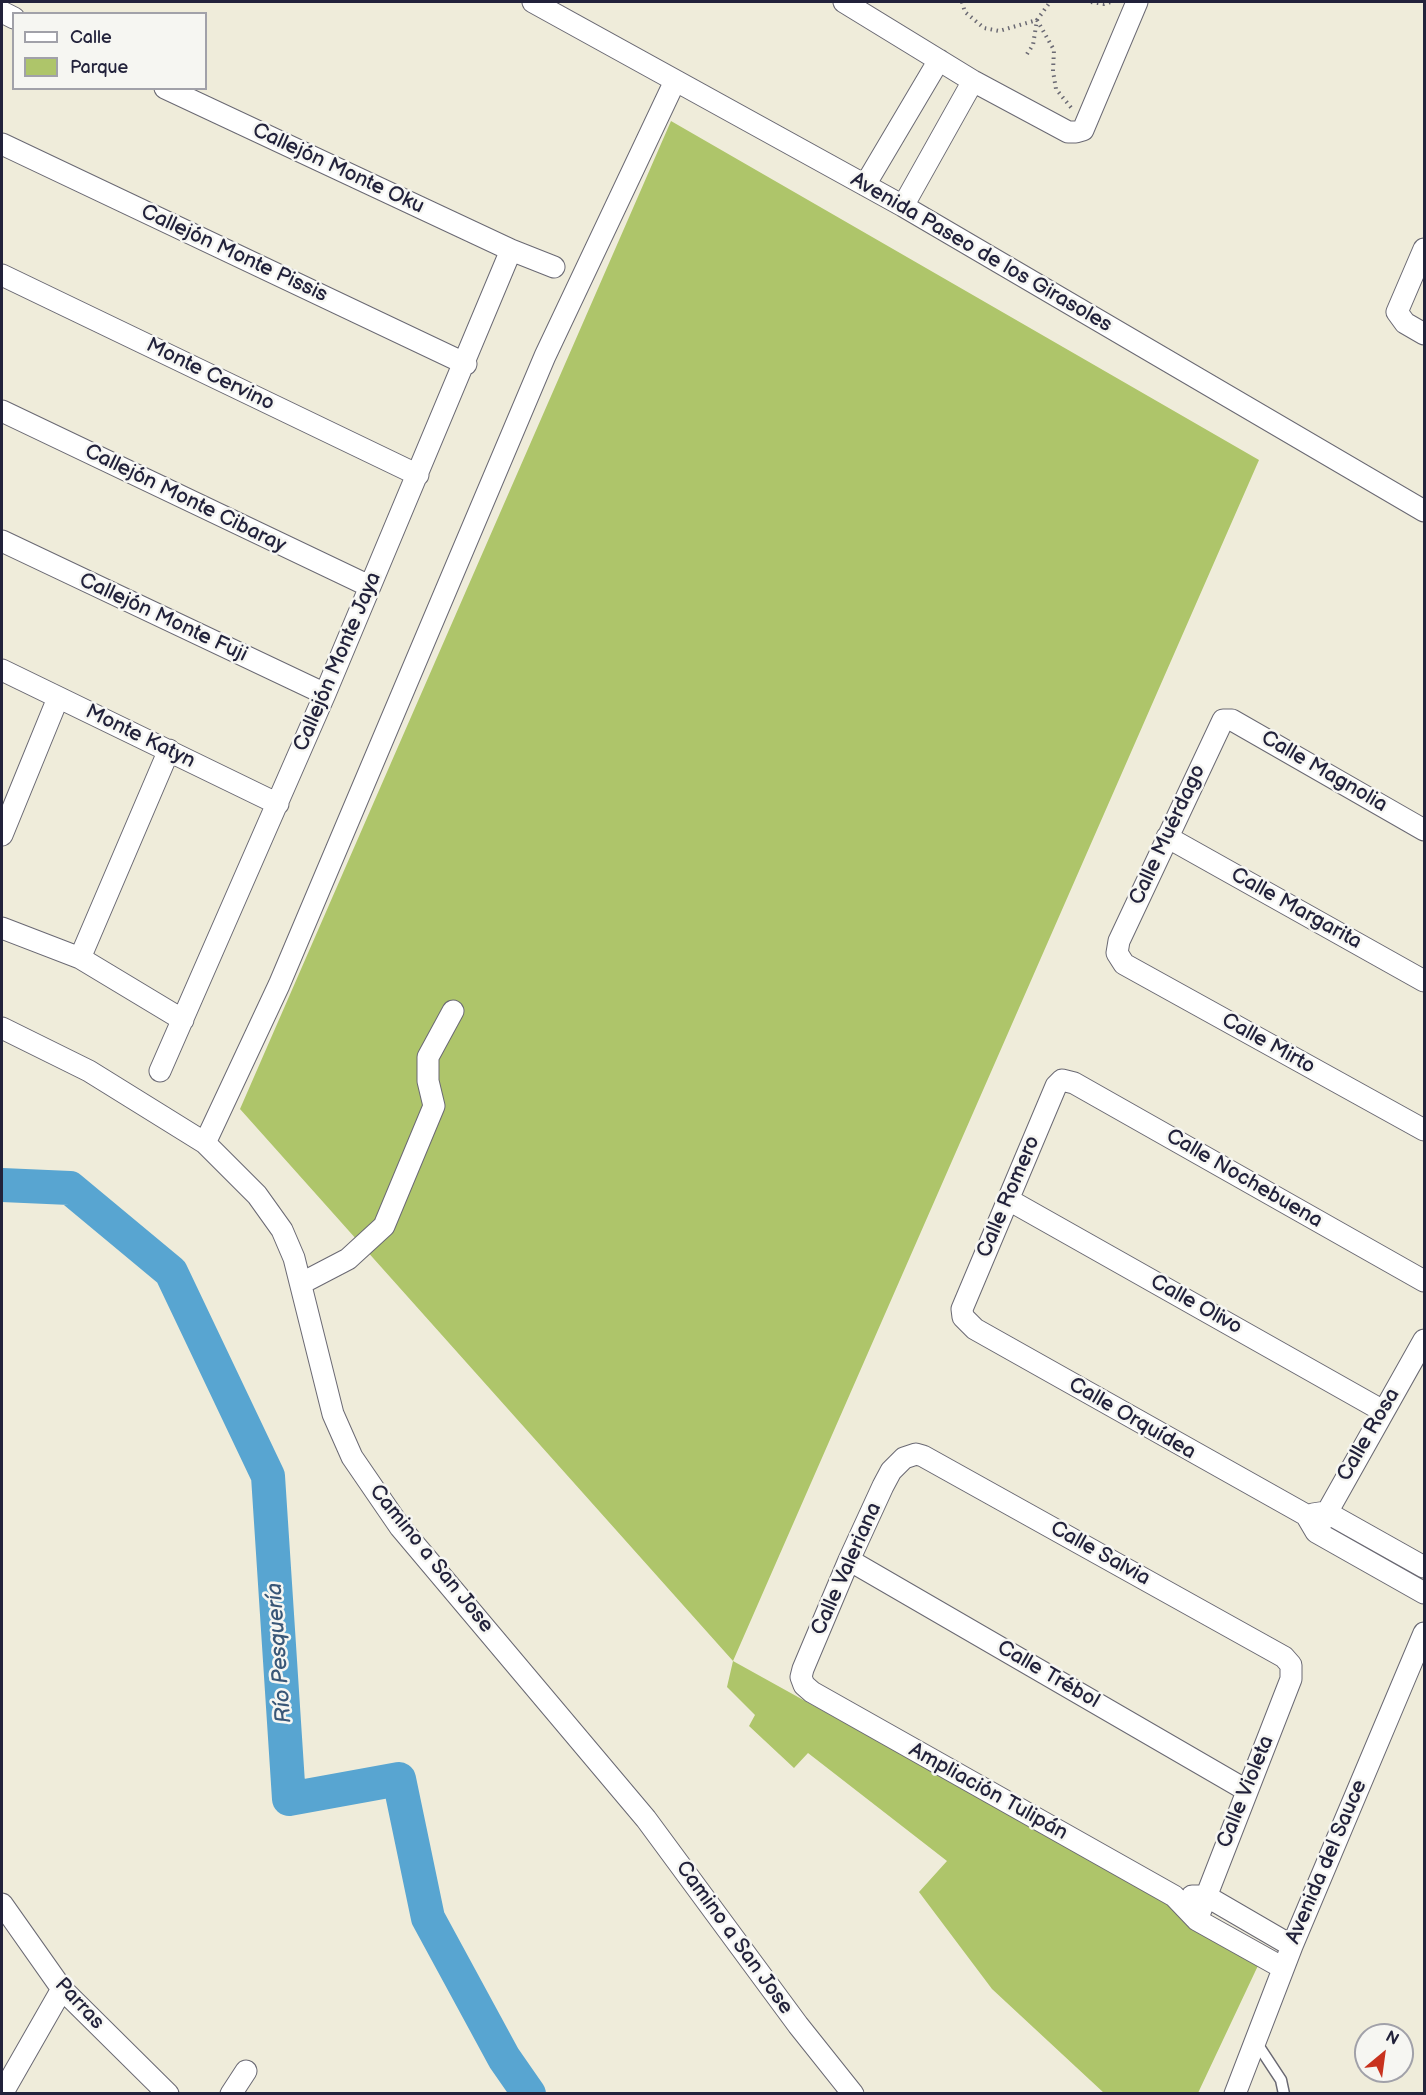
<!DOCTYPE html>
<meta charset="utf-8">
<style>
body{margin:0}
#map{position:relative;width:1426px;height:2095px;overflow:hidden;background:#efecda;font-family:"Balsamiq Sans",sans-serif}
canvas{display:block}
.frame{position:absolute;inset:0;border:3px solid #22223b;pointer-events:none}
.legend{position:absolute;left:12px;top:12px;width:195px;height:78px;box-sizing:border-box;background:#f6f6f2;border:2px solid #a1a1a9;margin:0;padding:8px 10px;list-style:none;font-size:18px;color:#22223b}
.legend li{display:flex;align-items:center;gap:12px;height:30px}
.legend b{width:30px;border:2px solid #a1a1a9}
.north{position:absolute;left:1354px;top:2023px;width:60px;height:60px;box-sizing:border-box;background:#f6f6f2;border:2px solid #a1a1a9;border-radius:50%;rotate:29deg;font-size:16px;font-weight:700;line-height:24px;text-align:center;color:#22223b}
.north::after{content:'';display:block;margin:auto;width:21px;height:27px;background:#c8321e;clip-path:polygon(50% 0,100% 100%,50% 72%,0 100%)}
</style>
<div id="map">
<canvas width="1426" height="2095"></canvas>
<div class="frame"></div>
<ul class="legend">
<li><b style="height:8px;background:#fff"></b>Calle</li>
<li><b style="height:16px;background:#aec56a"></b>Parque</li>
</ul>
<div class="north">N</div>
</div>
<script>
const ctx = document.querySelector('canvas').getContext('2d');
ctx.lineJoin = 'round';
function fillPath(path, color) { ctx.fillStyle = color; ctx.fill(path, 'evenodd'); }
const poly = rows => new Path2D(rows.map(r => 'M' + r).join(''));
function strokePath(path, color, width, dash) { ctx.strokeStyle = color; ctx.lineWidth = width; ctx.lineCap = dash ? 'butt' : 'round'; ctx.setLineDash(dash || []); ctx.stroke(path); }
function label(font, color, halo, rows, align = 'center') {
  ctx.font = font + ' "Balsamiq Sans",sans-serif'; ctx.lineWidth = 5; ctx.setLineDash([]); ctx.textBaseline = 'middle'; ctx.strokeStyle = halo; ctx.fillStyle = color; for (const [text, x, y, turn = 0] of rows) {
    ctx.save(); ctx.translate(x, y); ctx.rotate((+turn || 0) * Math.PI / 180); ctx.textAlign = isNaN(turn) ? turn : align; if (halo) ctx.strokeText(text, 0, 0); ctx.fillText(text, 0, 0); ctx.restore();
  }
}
const green = poly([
 [671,121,1259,460,733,1661,1263,1955,1198,2093,1104,2093,992,1989,919,1892,947,1861,808,1753,794,1768,749,1726,755,1715,727,1687,733,1661,240,1109]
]);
const river = poly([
 [2,1185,70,1188,171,1272,268,1476,289,1799,399,1779,428,1918,504,2058,529,2094]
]);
const path = poly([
 [962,2,965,12,984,28,999,31,1037,20],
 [1091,2,1104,4,1111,2],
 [1037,20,1054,50,1053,71,1056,89,1073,110],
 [1027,54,1033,45,1037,20,1050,2]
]);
const service = poly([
 [1256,2042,1281,2080,1284,2094]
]);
const minor = poly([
 [533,2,903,206,1424,511],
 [844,2,973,81,1068,132,1076,132,1083,130,1137,2],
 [2,12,14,18],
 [165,88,511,250,554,267],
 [2,144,466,364],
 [865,185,939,60],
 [903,206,973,81],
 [1424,249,1397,312,1405,323,1424,334],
 [2,275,418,475],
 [2,411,369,586],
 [2,541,325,694],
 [2,670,278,804],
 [1424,830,1232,720,1223,720,1119,941,1117,953,1124,964,1424,1130],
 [2,835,58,698],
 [1167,837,1424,981],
 [2,928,80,958,183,1020],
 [80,958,169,750],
 [2,1028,89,1071,205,1143,257,1195,282,1230,294,1258,333,1414,352,1457,400,1527,646,1819,798,2025,853,2094],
 [160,1071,325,694,511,250],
 [205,1143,279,985,545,356,675,81],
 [1009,1200,1383,1411],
 [1424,1281,1074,1083,1062,1080,1056,1086,962,1309,963,1317,975,1329,1306,1515,1316,1532,1424,1593],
 [302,1283,348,1259,384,1226,434,1106,428,1081,428,1057,453,1011],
 [1313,1514,1326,1512,1424,1567],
 [1316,1532,1424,1340],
 [849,1560,1246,1790],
 [1192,1896,1206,1896,1292,1946],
 [2,1904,62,1989,168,2094],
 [1197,1920,1291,1679,1291,1665,1284,1657,923,1456,916,1454,904,1458,891,1471,883,1486,849,1560,803,1669,801,1677,804,1685,812,1692,1174,1896,1197,1920,1283,1968],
 [2,2094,62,1989],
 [231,2094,246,2071],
 [1235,2094,1292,1946,1424,1633]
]);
const streetNames = [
 ["Callejón Monte Oku",338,169,25],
 ["Avenida Paseo de los Girasoles",981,253,30],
 ["Callejón Monte Pissis",234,254,25],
 ["Monte Cervino",210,375,26],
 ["Callejón Monte Cibaray",185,499,26],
 ["Callejón Monte Fuji",163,618,25],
 ["Callejón Monte Jaya",338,662,-67],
 ["Monte Katyn",140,737,26],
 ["Calle Magnolia",1324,772,30],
 ["Calle Muérdago",1168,835,-65],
 ["Calle Margarita",1296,909,29],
 ["Calle Mirto",1268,1044,29],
 ["Calle Nochebuena",1244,1179,30],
 ["Calle Romero",1009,1197,-67],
 ["Calle Olivo",1196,1305,29],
 ["Calle Orquídea",1132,1419,30],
 ["Calle Rosa",1369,1435,-60],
 ["Calle Salvia",1100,1554,29],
 ["Camino a San Jose",431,1559,51],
 ["Calle Valeriana",847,1569,-66],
 ["Calle Trébol",1048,1675,30],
 ["Ampliación Tulipán",988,1792,29],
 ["Calle Violeta",1246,1792,-68],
 ["Avenida del Sauce",1327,1862,-67],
 ["Camino a San Jose",734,1938,54],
 ["Parras",79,2004,47]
];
const waterNames = [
 ["Río Pesquería",280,1653,-94]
];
fillPath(green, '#aec56a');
strokePath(river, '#58a5d1', 34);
strokePath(service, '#6a6973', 13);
strokePath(minor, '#6a6973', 23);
strokePath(path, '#6a6973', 4, [1.5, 4.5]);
strokePath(service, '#fff', 10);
strokePath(minor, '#fff', 21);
label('21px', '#22223b', '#f6f6f2', streetNames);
label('italic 22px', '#385677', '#f6f6f2', waterNames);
</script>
